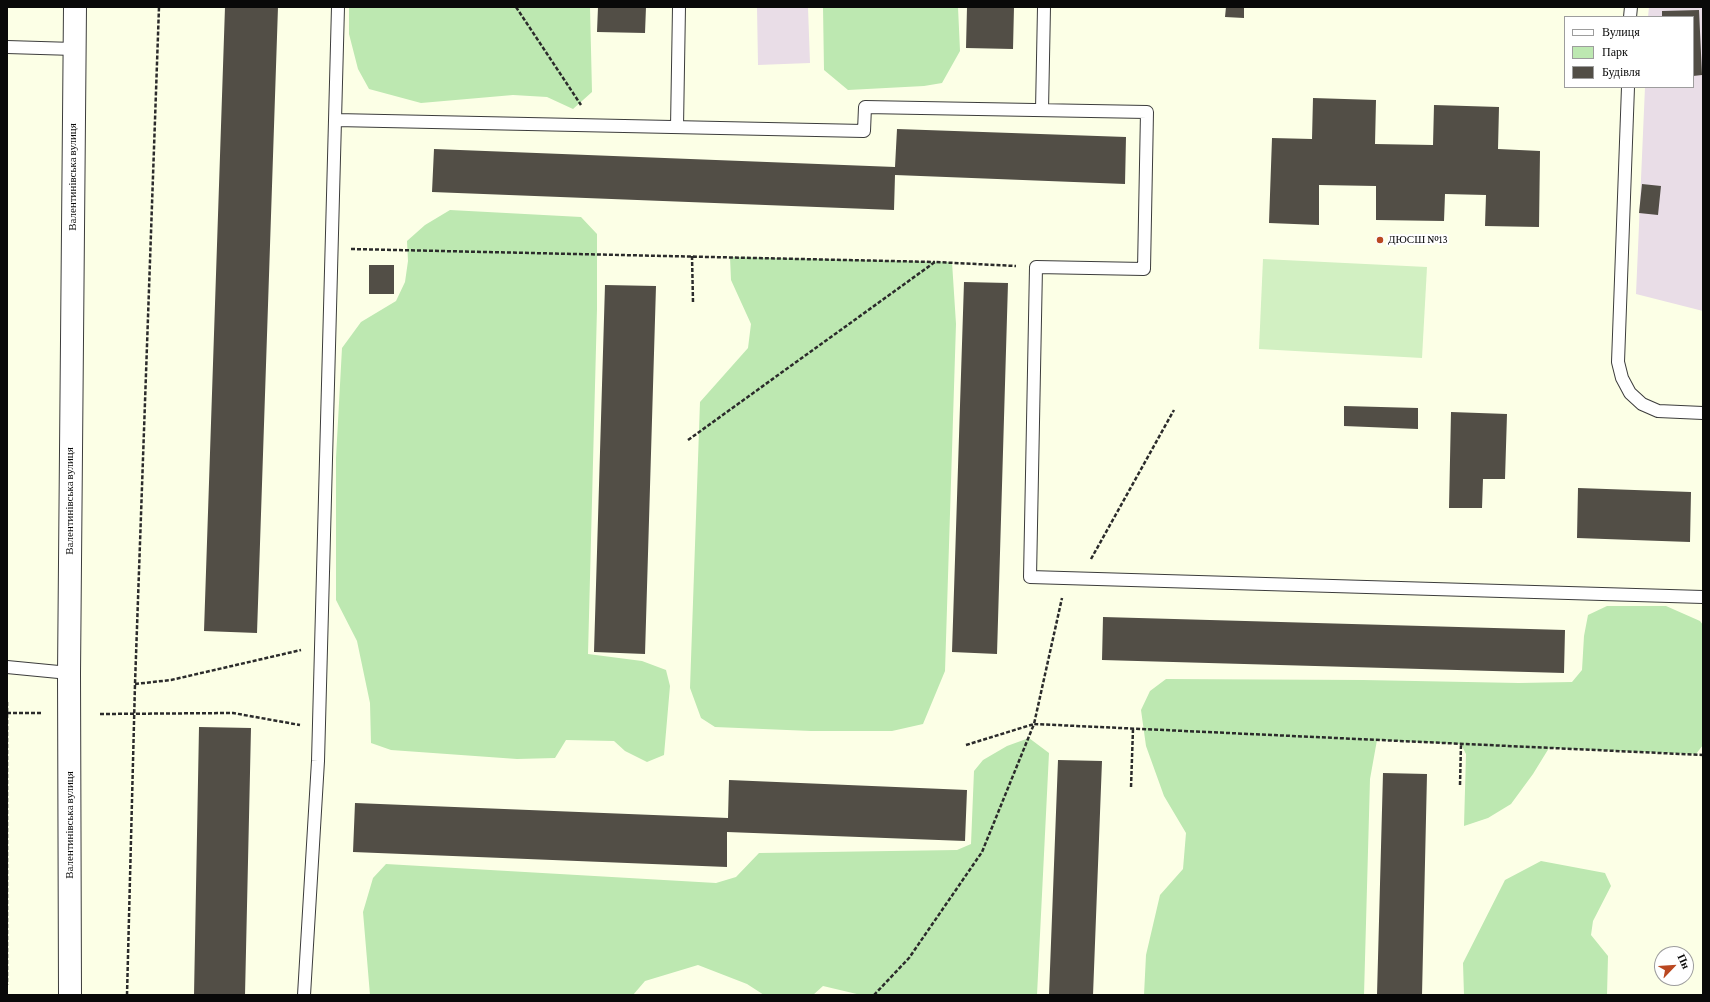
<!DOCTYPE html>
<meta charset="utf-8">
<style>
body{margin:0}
#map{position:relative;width:1710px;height:1002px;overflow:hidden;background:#fcffe6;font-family:"Crimson Pro",serif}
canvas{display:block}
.frame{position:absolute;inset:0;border:8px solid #090909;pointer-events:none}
.legend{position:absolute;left:1564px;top:16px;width:130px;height:72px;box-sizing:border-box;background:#fff;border:1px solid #9d9d9d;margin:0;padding:5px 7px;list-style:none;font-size:12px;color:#090909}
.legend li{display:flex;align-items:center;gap:8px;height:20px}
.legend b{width:20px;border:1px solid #9d9d9d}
.north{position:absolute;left:1654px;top:946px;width:40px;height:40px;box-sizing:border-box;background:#fff;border:1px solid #9d9d9d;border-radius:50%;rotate:65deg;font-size:11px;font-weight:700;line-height:16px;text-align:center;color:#090909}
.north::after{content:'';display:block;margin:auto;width:14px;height:18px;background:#ba4821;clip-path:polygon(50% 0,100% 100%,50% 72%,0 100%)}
</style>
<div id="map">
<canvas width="1710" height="1002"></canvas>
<div class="frame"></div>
<ul class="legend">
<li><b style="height:5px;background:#fff"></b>Вулиця</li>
<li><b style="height:11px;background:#bde8b1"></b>Парк</li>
<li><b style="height:11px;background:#524e46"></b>Будівля</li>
</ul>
<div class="north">Пн</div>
</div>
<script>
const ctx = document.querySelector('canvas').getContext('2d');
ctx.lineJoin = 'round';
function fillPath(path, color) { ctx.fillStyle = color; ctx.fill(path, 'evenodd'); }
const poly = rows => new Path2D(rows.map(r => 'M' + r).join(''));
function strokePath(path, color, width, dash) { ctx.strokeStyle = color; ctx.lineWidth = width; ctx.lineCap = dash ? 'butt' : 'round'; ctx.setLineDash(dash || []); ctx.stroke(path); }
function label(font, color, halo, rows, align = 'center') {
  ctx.font = font + ' "Crimson Pro",serif'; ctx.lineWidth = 4; ctx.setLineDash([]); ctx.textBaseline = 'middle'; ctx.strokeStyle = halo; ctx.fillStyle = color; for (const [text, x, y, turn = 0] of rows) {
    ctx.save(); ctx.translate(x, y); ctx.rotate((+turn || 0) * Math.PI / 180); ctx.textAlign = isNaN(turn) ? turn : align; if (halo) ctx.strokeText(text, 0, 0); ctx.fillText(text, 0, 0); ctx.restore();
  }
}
const industrial = poly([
 [757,7,808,7,810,63,758,65],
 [1649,7,1703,7,1703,311,1636,294,1645,87,1693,87,1693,17,1648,17]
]);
const green = poly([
 [349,7,590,7,592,92,573,109,547,97,513,95,421,103,369,89,358,69,349,34],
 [823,7,958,7,960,51,942,83,924,86,848,90,824,70],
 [450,210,581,217,597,234,597,309,588,654,642,661,666,670,670,686,664,755,647,762,625,751,614,741,566,740,555,758,517,759,391,750,371,743,370,703,357,641,336,600,336,458,342,348,361,322,396,301,405,282,408,261,407,241,425,225],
 [730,257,952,262,956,324,945,671,923,724,892,731,811,731,715,727,701,718,690,688,700,402,748,348,751,324,731,280],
 [1607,606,1666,606,1700,621,1703,625,1703,745,1696,754,1549,748,1533,774,1511,804,1488,818,1464,826,1466,754,1461,744,1377,740,1370,779,1364,995,1144,995,1146,955,1160,895,1183,869,1186,833,1164,796,1146,746,1141,710,1150,691,1166,679,1363,680,1519,683,1572,682,1582,670,1584,636,1588,615],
 [1029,738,1049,753,1037,995,861,995,823,986,813,995,764,995,747,984,698,965,645,981,633,995,370,995,363,912,373,878,386,864,716,883,736,877,759,853,957,850,971,844,974,771,983,760,1007,746],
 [1541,861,1605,873,1611,886,1593,921,1591,935,1608,956,1607,995,1464,995,1463,963,1505,880]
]);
const pitch = poly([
 [1263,259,1427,267,1422,358,1259,349]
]);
const building = poly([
 [225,7,278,7,257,633,204,631],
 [598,7,646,7,645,33,597,32],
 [967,7,1014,7,1013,49,966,48],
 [1226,7,1244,7,1244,18,1225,17],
 [1699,10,1702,75,1693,76,1693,17,1662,17,1662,11],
 [1313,98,1376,100,1375,144,1433,145,1434,105,1499,107,1498,149,1540,151,1539,227,1485,226,1486,195,1445,194,1444,221,1376,220,1376,186,1319,185,1319,225,1269,223,1272,138,1312,139],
 [897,129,1126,137,1125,184,895,175,894,210,432,192,434,149,895,167],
 [1642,184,1661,186,1658,215,1639,213],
 [369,265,394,265,394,294,369,294],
 [964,282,1008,283,997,654,952,652],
 [605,285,656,286,645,654,594,652],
 [1344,406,1418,408,1418,429,1344,426],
 [1451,412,1507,414,1505,479,1483,479,1482,508,1449,508],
 [1578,488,1691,492,1690,542,1577,538],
 [1103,617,1565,630,1564,673,1102,660],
 [199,727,251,728,245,995,194,995],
 [1058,760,1102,761,1093,995,1049,995],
 [1383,773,1427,774,1422,995,1377,995],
 [729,780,967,790,965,841,727,832,727,867,353,852,355,803,728,818]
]);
const path = poly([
 [516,7,581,105],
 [351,249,935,262],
 [692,256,693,302],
 [688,440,935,262,1016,266],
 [1091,559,1174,410],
 [135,684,171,680,301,650],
 [7,702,7,985],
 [7,713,42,713],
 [100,714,233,713,300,725],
 [966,745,1034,724,1062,598],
 [1460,785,1461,744],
 [1131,787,1133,729],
 [127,995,135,684,159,7],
 [874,995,909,958,982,852,1034,724,1703,755]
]);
const service = poly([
 [1630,17,1631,7],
 [7,47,74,49],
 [1628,87,1618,362,1622,378,1630,393,1642,404,1658,411,1703,413],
 [1042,110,1044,7],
 [336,120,864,131,865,107,1147,112,1144,269,1036,267,1030,577,1703,597],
 [677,127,679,7],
 [7,667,69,673],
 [304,995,318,761,338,7]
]);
const tertiary = poly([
 [70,995,69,673,75,7]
]);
const markers = [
 [1380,240,4,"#ba4821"]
];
const streetNames = [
 ["Валентинівська вулиця",73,177,-90],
 ["Валентинівська вулиця",70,501,-90],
 ["Валентинівська вулиця",70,825,-90]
];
const poiNames = [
 ["ДЮСШ №13",1388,240]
];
fillPath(industrial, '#e9dde7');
fillPath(green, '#bde8b1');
fillPath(pitch, '#d2f0c2');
fillPath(building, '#524e46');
strokePath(service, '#3c3c3c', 14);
strokePath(tertiary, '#3c3c3c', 24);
strokePath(path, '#2b2b2b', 2.5, [4, 2]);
strokePath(service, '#fff', 12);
strokePath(tertiary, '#fff', 22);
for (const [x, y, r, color] of markers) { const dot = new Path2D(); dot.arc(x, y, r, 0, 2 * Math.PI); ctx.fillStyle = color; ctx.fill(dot); strokePath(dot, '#fff', 1.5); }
label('11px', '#090909', '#fff', streetNames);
label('11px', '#090909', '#fff', poiNames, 'left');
</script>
